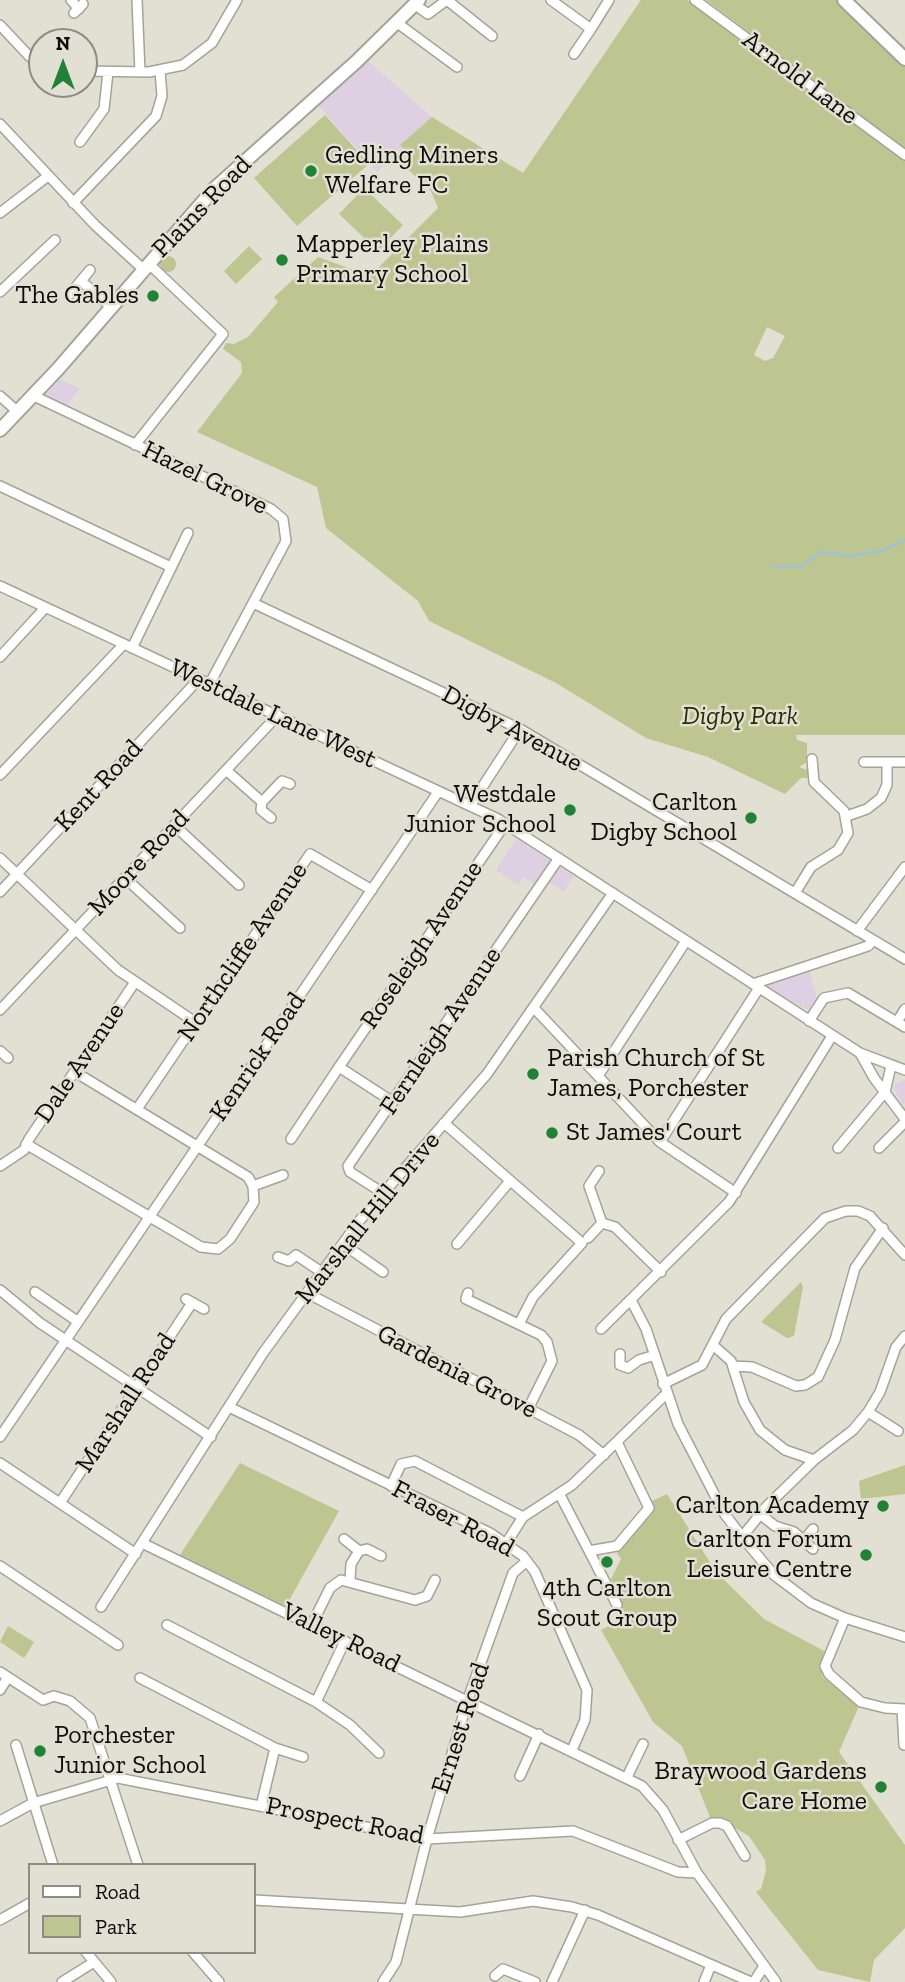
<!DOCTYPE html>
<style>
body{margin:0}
#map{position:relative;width:905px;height:1982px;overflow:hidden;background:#e2e0d3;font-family:"Zilla Slab",serif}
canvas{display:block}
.legend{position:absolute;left:28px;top:1863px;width:228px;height:91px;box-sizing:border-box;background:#e2e0d3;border:2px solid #8d8b82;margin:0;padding:9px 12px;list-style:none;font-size:21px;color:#0d0c08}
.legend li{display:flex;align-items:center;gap:14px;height:35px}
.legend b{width:35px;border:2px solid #8d8b82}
.north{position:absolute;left:28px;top:28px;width:70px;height:70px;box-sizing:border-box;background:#e2e0d3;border:2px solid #8d8b82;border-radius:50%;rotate:0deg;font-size:19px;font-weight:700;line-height:28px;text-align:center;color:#0d0c08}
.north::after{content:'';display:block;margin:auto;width:24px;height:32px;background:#208235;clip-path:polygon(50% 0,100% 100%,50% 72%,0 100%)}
</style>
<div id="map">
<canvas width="905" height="1982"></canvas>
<ul class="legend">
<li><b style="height:9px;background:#fff"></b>Road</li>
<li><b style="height:19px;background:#bdc590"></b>Park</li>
</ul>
<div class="north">N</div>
</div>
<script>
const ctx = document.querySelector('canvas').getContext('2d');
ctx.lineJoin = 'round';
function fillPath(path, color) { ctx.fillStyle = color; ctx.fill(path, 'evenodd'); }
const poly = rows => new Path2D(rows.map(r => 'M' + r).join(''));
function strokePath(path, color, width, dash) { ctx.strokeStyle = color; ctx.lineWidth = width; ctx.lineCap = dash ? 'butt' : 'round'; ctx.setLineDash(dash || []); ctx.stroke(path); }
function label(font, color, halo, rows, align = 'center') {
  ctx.font = font + ' "Zilla Slab",serif'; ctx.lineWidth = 5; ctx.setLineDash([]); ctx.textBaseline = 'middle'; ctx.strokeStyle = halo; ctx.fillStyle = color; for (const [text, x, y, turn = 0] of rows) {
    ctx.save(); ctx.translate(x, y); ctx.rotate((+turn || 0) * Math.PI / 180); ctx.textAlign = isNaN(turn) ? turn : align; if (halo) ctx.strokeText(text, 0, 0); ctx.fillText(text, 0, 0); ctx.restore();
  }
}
const commercial = poly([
 [367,60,432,117,401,144,404,148,377,172,318,105],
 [60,379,80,389,66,407,44,397],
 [516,839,574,876,564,892,541,877,535,885,524,877,518,885,496,870],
 [809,971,817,998,809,1011,766,986],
 [905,1080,905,1103,903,1105,893,1088,897,1082]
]);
const green = poly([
 [641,0,687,0,905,161,905,735,796,735,797,740,807,743,807,762,799,767,807,770,808,778,801,778,785,794,708,757,646,738,556,683,429,621,418,601,326,528,317,487,197,432,242,373,241,362,223,349,226,343,234,344,248,337,278,302,274,297,318,257,370,276,438,208,431,191,402,164,408,153,400,145,432,117,523,173],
 [767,327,785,336,773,358,765,361,754,355],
 [706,0,838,0,905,64,905,149],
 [325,115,369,164,297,226,254,178],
 [364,188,403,225,378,251,339,214],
 [249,246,262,259,236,284,224,271],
 '160 264a8 8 0 1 1 16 0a8 8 0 1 1-16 0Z',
 [801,1282,803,1287,794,1336,787,1338,761,1322],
 [240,1463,339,1511,286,1606,180,1555],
 [905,1465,905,1494,861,1499,859,1481],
 [667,1494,716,1572,764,1619,826,1652,820,1665,823,1677,859,1706,839,1752,905,1845,905,1928,874,1960,870,1982,818,1970,756,1892,761,1889,766,1871,765,1860,749,1836,721,1820,711,1820,682,1746,653,1722,601,1630,616,1622,614,1618,621,1610,611,1579,621,1559,616,1551,651,1513,652,1501],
 [8,1626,34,1642,24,1658,0,1642]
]);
const stream = poly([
 [773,567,802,566,821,552,850,556,882,551,905,540]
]);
const minor = poly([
 [71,0,79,9],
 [137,0,140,72],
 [551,0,591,29,574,54],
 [695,0,905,155],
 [414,4,428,14,447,0,492,36],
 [74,13,83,4],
 [396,22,457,67],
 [0,25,29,56,42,64],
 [591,29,609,0],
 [84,71,149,72,183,65,212,43,237,0],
 [0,124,95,225,143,269],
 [80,142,104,109,108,72],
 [73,203,156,116,162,96,160,71],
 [0,213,48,176],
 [81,281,111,307],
 [0,292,55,240],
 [70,294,90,270],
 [0,396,18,412],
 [34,396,271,509,283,519,286,541,209,685],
 [135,445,223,334,148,263],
 [0,486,171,567],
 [0,586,498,819,860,1053,905,1070],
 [253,603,520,729,905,959],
 [132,648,188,533],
 [0,657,45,608],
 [864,762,905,762],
 [226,770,262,802],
 [0,775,124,644],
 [470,806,520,729],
 [847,816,867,809,881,798,887,785,887,762],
 [271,818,261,810,262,802,282,781,290,784],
 [174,825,239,885],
 [0,858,118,970,195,1022],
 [125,878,180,928],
 [0,892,198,680],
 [795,893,811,867,838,850,848,833,844,811,814,782,812,759],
 [857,931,905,867],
 [753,984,868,946,873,940],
 [534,1008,660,1142,736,1193],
 [0,1010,278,715],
 [809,1021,824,998,848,993,905,1027],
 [897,1022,905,1009],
 [0,1051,8,1058],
 [860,1053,874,1078,905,1119],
 [598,1076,686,941],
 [885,1092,891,1066],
 [393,1102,339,1067,505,824],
 [137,1109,310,854,372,890],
 [444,1123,582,1243,533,1297,519,1324],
 [291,1139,339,1067],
 [660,1142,759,988],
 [26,1144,201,1247,218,1249,230,1239,254,1202,253,1186,248,1177,75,1072],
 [838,1148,885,1092],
 [879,1148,905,1122],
 [0,1166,24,1150,29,1139,135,982],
 [599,1171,589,1186,602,1223],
 [253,1186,283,1175],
 [383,1193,350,1172,348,1166,559,858],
 [588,1238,602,1223,615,1227,661,1272],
 [343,1244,383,1272],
 [457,1244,510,1181],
 [278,1257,289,1261,296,1255,323,1273],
 [0,1290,40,1323,211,1437],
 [35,1292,77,1321],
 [307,1293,579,1435,604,1455],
 [468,1293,466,1299,541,1335,547,1342,552,1361,528,1409],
 [186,1299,204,1309],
 [632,1302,646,1329,678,1424,724,1513,742,1537,774,1575,811,1603,845,1618,905,1637],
 [601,1329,729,1202,832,1036],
 [714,1346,731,1361,744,1402,760,1430,785,1450,814,1460],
 [620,1354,620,1365,628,1368,639,1360,655,1355],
 [733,1366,752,1367,796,1386,805,1385,818,1377,835,1340,855,1268,883,1228],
 [663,1384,702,1365,726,1319,825,1218,846,1211,858,1211,870,1216,905,1255],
 [229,1407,490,1533,523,1556,535,1572,587,1690,585,1720,572,1750],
 [868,1412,898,1431],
 [0,1437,438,792],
 [0,1463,136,1554],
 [391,1486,401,1464,415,1461,523,1517],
 [560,1495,617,1605],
 [60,1503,192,1303],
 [760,1514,775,1526,794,1532,813,1549],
 [742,1537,766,1507,814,1460,853,1430,868,1412,880,1392,896,1347,905,1336],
 [344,1539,359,1551],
 [804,1540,813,1529],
 [507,1542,523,1517,572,1485,666,1394],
 [142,1543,642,1786,663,1810,697,1873,776,1982],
 [589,1551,617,1546,649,1508,617,1442],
 [0,1566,118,1645],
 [350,1580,351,1564,359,1551,367,1549,381,1556],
 [101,1607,263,1353,360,1220,487,1074,613,893],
 [845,1618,825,1666,829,1674,861,1702,885,1708,905,1709],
 [312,1624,330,1588,341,1580,415,1600,427,1596,435,1580],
 [167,1625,316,1702,350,1725,379,1753],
 [0,1672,43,1700,54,1696,70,1701,90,1718,138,1865],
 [140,1678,275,1748,303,1757],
 [0,1690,8,1677],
 [316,1702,345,1641],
 [902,1709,904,1745],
 [16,1745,53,1865],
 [520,1776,539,1734],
 [627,1777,643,1744],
 [261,1806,275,1748],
 [0,1821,33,1803,118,1778,427,1839,573,1831,678,1872,697,1873],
 [678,1840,712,1823,720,1823,727,1826,745,1856],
 [254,1900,460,1912,533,1901,572,1907,598,1915,751,1982],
 [0,1920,30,1903],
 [86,1952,111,1982],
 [193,1952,219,1982],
 [495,1976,503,1969,535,1982],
 [62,1982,94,1962],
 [383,1982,396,1962,427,1839,468,1699,513,1573,527,1561],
 [552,1982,585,1910],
 [704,1982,711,1965],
 [754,1982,764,1966]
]);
const major = poly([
 [844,0,905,59],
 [0,430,58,369,214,189,357,61,419,0]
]);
const markers = [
 [311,171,7,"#208235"],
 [282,260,7,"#208235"],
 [153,296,7,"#208235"],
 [570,810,7,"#208235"],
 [751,818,7,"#208235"],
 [533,1074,7,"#208235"],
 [552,1133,7,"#208235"],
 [883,1506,7,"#208235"],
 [866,1555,7,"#208235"],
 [607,1562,7,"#208235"],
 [40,1751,7,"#208235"],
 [881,1787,7,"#208235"]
];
const streetNames = [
 ["Arnold Lane",800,78,37],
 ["Plains Road",202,207,-46],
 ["Hazel Grove",205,478,26],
 ["Westdale Lane West",273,714,25],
 ["Digby Avenue",512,729,28],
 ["Kent Road",99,786,-47],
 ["Moore Road",139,863,-47],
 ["Roseleigh Avenue",422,945,-56],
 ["Northcliffe Avenue",243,952,-56],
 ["Fernleigh Avenue",441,1031,-56],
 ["Kenrick Road",258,1057,-56],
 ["Dale Avenue",80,1063,-56],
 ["Marshall Hill Drive",368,1218,-51],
 ["Gardenia Grove",457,1372,27],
 ["Marshall Road",126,1403,-57],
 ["Fraser Road",453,1519,28],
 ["Valley Road",341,1638,26],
 ["Ernest Road",461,1728,-72],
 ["Prospect Road",345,1821,11]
];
const poiNames = [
 ["Gedling Miners",325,156,"left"],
 ["Welfare FC",325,186,"left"],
 ["Mapperley Plains",296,245,"left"],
 ["Primary School",296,275,"left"],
 ["The Gables",139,296],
 ["Westdale",556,795],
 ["Junior School",556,825],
 ["Carlton",737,803],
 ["Digby School",737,833],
 ["Parish Church of St",547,1059,"left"],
 ["James, Porchester",547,1089,"left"],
 ["St James' Court",566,1133,"left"],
 ["Carlton Academy",869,1506],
 ["Carlton Forum",852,1540],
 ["Leisure Centre",852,1570],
 ["4th Carlton",607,1589,"center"],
 ["Scout Group",607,1619,"center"],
 ["Porchester",54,1736,"left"],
 ["Junior School",54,1766,"left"],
 ["Braywood Gardens",867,1772],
 ["Care Home",867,1802]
];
const parkNames = [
 ["Digby Park",740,717]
];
fillPath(commercial, '#ded0e2');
fillPath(green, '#bdc590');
strokePath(stream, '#95c1ea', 2);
strokePath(minor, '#a5a398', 12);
strokePath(major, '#a5a398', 16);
strokePath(minor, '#fff', 9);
strokePath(major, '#fff', 12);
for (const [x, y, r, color] of markers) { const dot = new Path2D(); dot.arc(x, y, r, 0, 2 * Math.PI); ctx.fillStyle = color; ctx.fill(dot); strokePath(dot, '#e2e0d3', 2.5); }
label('26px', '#0d0c08', '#e2e0d3', streetNames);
label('26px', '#0d0c08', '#e2e0d3', poiNames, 'right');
label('italic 26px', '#282c00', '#e2e0d3', parkNames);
</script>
